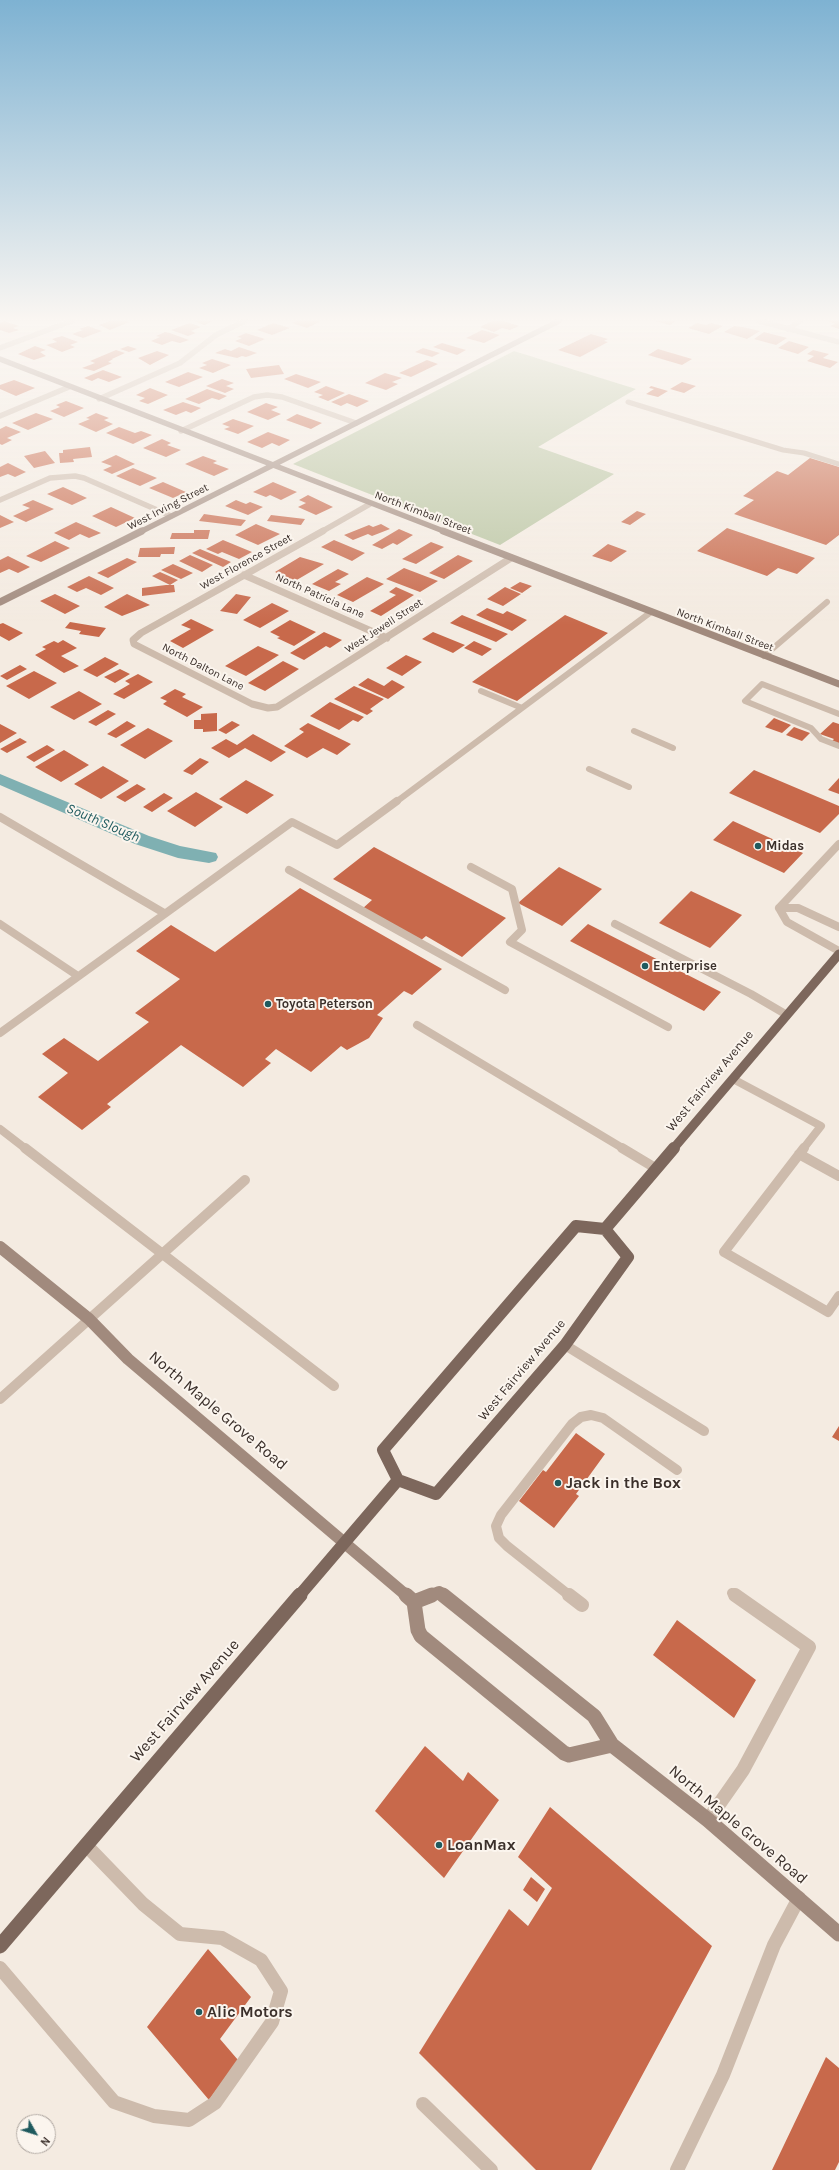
<!DOCTYPE html>
<style>
body{margin:0}
#map{position:relative;width:839px;height:2170px;overflow:hidden;background:#f4ebe1;font-family:Karla,sans-serif}
canvas{display:block}
.north{position:absolute;left:16px;top:2114px;width:40px;height:40px;box-sizing:border-box;background:#fbf5ee;border:1px solid #aea6a0;border-radius:50%;rotate:129deg;font-size:11px;font-weight:700;line-height:16px;text-align:center;color:#3b302b}
.north::after{content:'';display:block;margin:auto;width:14px;height:18px;background:#1f5a5e;clip-path:polygon(50% 0,100% 100%,50% 72%,0 100%)}
</style>
<div id="map">
<canvas width="839" height="2170"></canvas>
<div class="north">N</div>
</div>
<script>
const ctx = document.querySelector('canvas').getContext('2d');
ctx.lineJoin = 'round';
function fillPath(path, color) { ctx.fillStyle = color; ctx.fill(path, 'evenodd'); }
const poly = rows => new Path2D(rows.map(r => 'M' + r).join(''));
function strokePath(path, color, width, dash) { ctx.strokeStyle = color; ctx.lineWidth = width; ctx.lineCap = dash ? 'butt' : 'round'; ctx.setLineDash(dash || []); ctx.stroke(path); }
function label(font, color, halo, rows, align = 'center') {
  ctx.font = font + ' Karla,sans-serif'; ctx.lineWidth = 4; ctx.setLineDash([]); ctx.textBaseline = 'middle'; ctx.strokeStyle = halo; ctx.fillStyle = color; for (const [text, x, y, turn = 0] of rows) {
    ctx.save(); ctx.translate(x, y); ctx.rotate((+turn || 0) * Math.PI / 180); ctx.textAlign = isNaN(turn) ? turn : align; if (halo) ctx.strokeText(text, 0, 0); ctx.fillText(text, 0, 0); ctx.restore();
  }
}
const green = poly([
 [514,351,636,389,538,447,614,474,500,545,293,464]
]);
const canal = poly([
 [0,774,149,836,180,846,216,853,218,857,216,861,209,863,178,858,135,844,0,785,0,774]
]);
const building = poly([
 [4,321,19,326,13,328,19,330,9,333,0,330,0,323],
 [110,321,127,321,129,322,110,330,99,325],
 [194,321,213,321,204,325],
 [296,321,321,321,307,328,292,323],
 [492,321,503,321,519,326,510,330,502,328,494,332,480,327],
 [655,321,676,321,670,325],
 [828,321,839,321,839,329,830,326,835,324],
 [190,323,201,327,191,331,196,333,188,336,171,330],
 [273,323,290,328,272,335,257,330],
 [697,323,706,325,711,323,723,326,709,334,688,328],
 [88,326,102,331,83,338,72,334,83,330,79,329],
 [734,326,743,327,760,331,747,339,724,332],
 [482,330,500,335,484,343,466,338],
 [165,332,170,333,189,340,180,343,172,341,162,345,151,341,160,337,156,336],
 [764,332,787,338,776,345,754,339],
 [246,333,265,339,249,346,235,341,242,338,237,337],
 [591,334,608,339,604,341,608,342,580,357,558,350],
 [62,336,78,342,70,345,75,347,62,352,46,345,57,342,52,339],
 [789,341,809,347,798,354,778,348],
 [442,343,466,350,457,355,433,347],
 [35,346,46,350,40,352,46,356,34,360,18,354],
 [128,346,137,349,129,352,120,349],
 [239,347,257,353,246,357,242,356,237,358,215,353,225,349,231,351],
 [423,348,440,353,432,357,415,352],
 [658,349,692,359,682,365,648,355],
 [116,350,125,353,112,359,113,359,108,362,112,363,94,371,82,368,95,363,90,361],
 [813,350,829,354,823,358,838,362,830,368,807,361,814,356,807,354],
 [157,351,169,355,150,365,138,358],
 [212,359,231,365,213,373,199,368,207,365,202,363],
 [427,360,438,364,411,377,399,373],
 [279,365,284,374,251,378,246,369],
 [103,370,122,377,109,382,98,378,92,381,84,378],
 [188,372,203,377,179,387,165,382],
 [385,373,402,378,392,382,398,384,386,390,365,383],
 [296,374,321,382,308,388,284,379],
 [222,379,234,383,226,386,234,389,225,393,206,386],
 [14,380,35,388,16,396,0,389,0,385],
 [682,382,696,386,684,393,670,389],
 [326,386,345,393,328,401,318,397,323,395,314,392],
 [651,386,668,391,658,397,646,394,654,389,649,388],
 [150,388,168,395,148,404,139,401,145,398,136,395],
 [207,389,227,396,219,400,212,398,199,404,185,399],
 [349,394,369,401,357,407,347,403,341,406,331,402],
 [66,401,84,408,64,417,50,411,60,407,56,405],
 [183,402,201,408,191,413,186,411,176,415,163,410],
 [266,403,278,407,271,410,281,414,268,420,247,412],
 [36,413,53,419,28,430,12,423],
 [96,413,109,418,104,420,113,424,96,432,78,424,90,419,86,418],
 [297,414,322,423,311,429,286,420],
 [233,419,254,426,238,434,224,429,230,427,222,424],
 [6,426,21,432,7,438,12,440,2,445,0,444,0,429],
 [119,427,135,433,141,431,152,435,133,444,106,433],
 [268,432,290,440,279,446,272,443,262,448,247,442],
 [162,439,171,443,167,445,181,450,166,457,143,448],
 [90,447,92,457,73,459,74,462,60,463,59,453,63,453,63,450],
 [45,451,55,463,34,468,24,456],
 [116,455,135,464,112,474,103,470,112,466,101,462],
 [203,456,217,461,213,463,229,469,214,476,185,464],
 [810,458,839,467,839,535,826,545,734,514,754,500,743,496,777,471,788,475],
 [8,463,26,472,15,477,8,474,0,477,0,467],
 [133,468,157,478,140,486,116,476],
 [163,482,186,492,173,498,149,488],
 [273,482,297,492,281,500,270,495,266,497,253,492],
 [63,487,87,498,72,505,47,494],
 [308,495,333,507,316,515,298,507,306,503,299,500],
 [33,500,54,509,26,522,13,516,30,508,22,505],
 [236,500,246,504,250,502,263,507,248,515,225,506],
 [111,507,135,518,116,527,92,516],
 [637,511,646,514,630,525,621,522],
 [204,514,246,520,241,526,199,521],
 [0,515,14,522,0,528],
 [271,515,305,519,301,525,267,521],
 [76,522,101,533,89,538,80,534,69,540,54,533],
 [256,524,280,534,258,545,235,535],
 [381,524,390,529,372,536,368,534,353,540,344,535,369,525,373,527],
 [727,528,815,558,797,574,778,568,767,576,697,551],
 [399,529,413,535,397,545,393,543,382,549,372,545],
 [194,530,210,530,208,539,170,539,172,533,194,533],
 [223,540,252,552,239,559,222,552,218,554,206,549],
 [334,540,365,553,352,561,321,547],
 [55,541,70,548,41,562,26,556],
 [431,542,444,547,416,564,402,559],
 [608,544,627,551,611,562,592,556],
 [175,547,174,554,161,554,160,557,138,557,140,548],
 [200,549,231,562,223,567,192,553],
 [190,555,213,565,202,572,179,561],
 [458,555,473,561,444,579,429,573],
 [8,556,30,567,18,573,9,569,0,573,0,560],
 [300,557,324,564,295,581,275,572],
 [127,558,137,562,108,578,97,573],
 [173,564,193,573,181,579,161,570],
 [404,568,438,581,420,592,386,579],
 [338,569,349,574,335,582,341,584,329,591,312,584],
 [160,572,178,580,170,585,152,576],
 [89,576,114,588,101,595,86,588,77,592,67,587],
 [367,577,384,584,353,602,337,595],
 [520,582,532,586,522,593,510,588],
 [166,585,174,585,175,592,142,596,142,588],
 [396,587,414,595,381,616,370,611,396,595,389,592],
 [505,587,521,594,503,606,487,599],
 [55,594,80,606,65,614,40,601],
 [127,594,150,605,122,616,104,607],
 [236,594,251,597,237,614,220,611],
 [272,603,289,611,260,628,243,620],
 [487,608,503,614,507,611,527,620,512,631,476,615],
 [462,615,508,634,496,642,450,623],
 [565,615,608,633,517,701,472,682],
 [191,619,214,630,183,648,170,641,191,629,181,625],
 [290,620,316,632,294,646,277,638,280,637,270,632],
 [70,622,106,628,99,637,79,634,81,631,65,628],
 [3,623,23,633,9,641,0,636,0,624],
 [324,632,342,640,330,648,326,646,304,660,290,653],
 [433,632,465,645,453,653,422,639],
 [63,640,77,648,61,656,79,666,64,673,35,655,46,649,42,647,54,641,58,643],
 [474,641,492,649,482,656,464,648],
 [258,646,279,655,246,676,225,666],
 [406,655,422,662,402,676,386,668],
 [105,657,119,664,97,677,83,670],
 [283,661,299,669,265,691,248,683],
 [20,665,27,669,7,680,0,676],
 [120,669,130,674,115,683,104,677],
 [34,671,57,683,29,699,6,686],
 [138,674,153,682,124,699,113,694,130,684,125,681],
 [368,678,384,686,392,680,405,687,388,699,358,685],
 [354,686,384,699,370,709,373,711,367,715,334,699],
 [175,689,186,694,182,697,203,707,187,717,163,704,167,701,160,698],
 [79,691,102,704,74,720,50,707],
 [330,702,364,717,358,722,353,720,339,730,310,716],
 [108,710,116,714,96,726,88,722],
 [217,713,217,731,203,732,203,729,194,729,194,720,201,720,201,714],
 [774,718,791,725,782,733,765,727],
 [127,721,136,726,116,738,107,734],
 [232,721,240,725,226,734,218,730],
 [833,722,839,724,839,745,831,742,834,739,820,734],
 [308,723,351,744,337,755,323,748,307,758,284,746,304,732,299,729],
 [0,724,17,733,0,743],
 [794,727,810,733,802,741,786,735],
 [148,728,173,741,145,759,120,745],
 [253,734,286,752,271,762,245,748,229,758,211,748,226,739,237,745],
 [20,738,27,742,7,753,0,749],
 [47,745,55,750,34,762,26,757],
 [64,750,89,765,61,782,35,767],
 [200,758,209,762,192,775,183,771],
 [103,766,129,781,101,799,74,784],
 [754,770,839,806,839,814,820,833,729,793],
 [839,778,839,794,828,790],
 [246,780,274,795,247,814,219,799],
 [137,784,146,789,125,802,116,797],
 [196,792,223,807,195,827,167,811],
 [164,793,173,798,152,812,143,807],
 [733,821,803,853,784,873,713,840],
 [374,847,506,918,462,957,426,936,420,941,362,909,372,900,333,879],
 [559,867,602,889,562,926,518,903],
 [300,888,442,969,412,995,404,991,377,1015,383,1018,369,1038,347,1050,341,1046,311,1072,276,1049,265,1059,271,1063,243,1087,181,1045,107,1104,111,1107,82,1130,38,1097,68,1073,42,1054,64,1038,98,1061,149,1022,135,1013,180,979,136,951,171,925,215,952],
 [691,891,742,915,710,948,659,923],
 [588,924,721,992,704,1011,570,941],
 [839,1426,839,1441,832,1437],
 [576,1433,605,1454,576,1494,579,1496,554,1528,519,1501,543,1470,546,1472],
 [677,1620,756,1680,734,1718,653,1655],
 [425,1746,463,1781,468,1772,499,1800,444,1878,375,1811],
 [550,1807,712,1946,591,2170,536,2170,419,2053,509,1909,528,1926,552,1888,518,1857],
 [531,1877,545,1889,537,1902,523,1890],
 [208,1949,251,1997,220,2039,238,2060,209,2100,147,2027],
 [826,2057,839,2068,839,2162,835,2170,772,2170]
]);
const laneFar4 = poly([
 [628,402,783,450,804,453,839,464]
]);
const laneFar3 = poly([
 [764,656,827,602],
 [481,691,522,708,651,612],
 [839,714,762,684,745,701,811,728,821,739,839,746],
 [634,731,673,748],
 [589,769,629,787],
 [396,802,522,708]
]);
const laneFar2 = poly([
 [0,817,164,913],
 [471,867,512,889,522,930,510,942,668,1027],
 [289,870,505,990],
 [779,908,839,844],
 [779,908,787,922,839,951],
 [779,908,798,908,839,927],
 [0,924,78,976],
 [615,924,751,994,787,1015],
 [417,1025,624,1149],
 [0,1033,292,822,337,845,397,801],
 [733,1079,821,1126,803,1149],
 [0,1129,26,1149]
]);
const laneFar1 = poly([
 [25,1148,334,1386],
 [622,1148,657,1169],
 [804,1148,724,1252,828,1312,839,1296],
 [799,1154,839,1176],
 [565,1345,704,1431],
 [0,1399,245,1180],
 [732,1593,736,1596],
 [570,1596,507,1546,499,1538,496,1526,501,1515,572,1424,581,1417,591,1415,603,1418,677,1470]
]);
const lane = poly([
 [569,1595,582,1605],
 [708,1820,743,1770,809,1647,735,1595],
 [0,1968,114,2102,154,2116,189,2120,215,2103,272,2022,281,1991,261,1960,222,1938,180,1934,143,1904,86,1845],
 [423,2104,491,2170],
 [677,2170,723,2075,774,1945,799,1898]
]);
const streetFar1 = poly([
 [759,321,839,342],
 [788,329,800,321],
 [0,348,72,321],
 [99,399,180,363,216,335,245,321],
 [0,416,69,387],
 [181,431,254,397,267,395,282,397,356,423],
 [0,500,50,478,75,476,84,478,171,516],
 [321,532,370,504]
]);
const street = poly([
 [323,531,141,633,133,640,134,644,252,704,268,708,277,707,511,558],
 [244,575,387,638]
]);
const secondaryFar3 = poly([
 [0,359,446,532],
 [140,532,559,321]
]);
const secondaryFar2 = poly([
 [443,531,839,684],
 [0,602,142,531]
]);
const secondaryFar1 = poly([
 [0,1247,89,1319,128,1359,407,1596],
 [429,1596,439,1592,444,1596]
]);
const secondary = poly([
 [406,1595,414,1602,418,1630,421,1636,564,1753,569,1755,612,1745],
 [443,1595,594,1716,612,1745,708,1820,839,1934],
 [414,1602,432,1595]
]);
const primaryFar2 = poly([
 [673,1149,839,954]
]);
const primaryFar1 = poly([
 [576,1226,605,1229,628,1257,565,1345,436,1494,398,1480,383,1450,576,1226],
 [605,1229,674,1148],
 [299,1596,398,1480]
]);
const primary = poly([
 [0,1946,300,1595]
]);
const markers = [
 [758,846,4,"#1f5a5e"],
 [645,966,4,"#1f5a5e"],
 [268,1004,4,"#1f5a5e"],
 [558,1483,4,"#1f5a5e"],
 [439,1845,4,"#1f5a5e"],
 [199,2012,4,"#1f5a5e"]
];
const farStreetnames = [
 ["West Irving Street",168,507,-27],
 ["North Kimball Street",423,513,21],
 ["West Florence Street",246,562,-29],
 ["North Patricia Lane",320,596,24],
 ["West Jewell Street",384,626,-33],
 ["North Kimball Street",725,630,21],
 ["North Dalton Lane",203,667,27]
];
const poiNames = [
 ["Midas",766,846],
 ["Enterprise",653,966],
 ["Toyota Peterson",276,1004]
];
const streetNames = [
 ["West Fairview Avenue",710,1081,-50],
 ["West Fairview Avenue",522,1370,-50]
];
const waterNames = [
 ["South Slough",103,823,23]
];
const nearStreetnames = [
 ["North Maple Grove Road",218,1411,40],
 ["West Fairview Avenue",185,1701,-49],
 ["North Maple Grove Road",738,1825,40]
];
const nearPoinames = [
 ["Jack in the Box",566,1483],
 ["LoanMax",447,1845],
 ["Alic Motors",207,2012]
];
fillPath(green, '#b8c4a0');
fillPath(canal, '#7fb0b2');
fillPath(building, '#c8694b');
strokePath(laneFar4, '#cdbbac', 5);
strokePath(laneFar3, '#cdbbac', 6);
strokePath(laneFar2, '#cdbbac', 8);
strokePath(laneFar1, '#cdbbac', 10);
strokePath(lane, '#cdbbac', 14);
strokePath(streetFar1, '#cdbbac', 5.5);
strokePath(street, '#cdbbac', 7);
strokePath(secondaryFar3, '#a18a7d', 5.5);
strokePath(secondaryFar2, '#a18a7d', 7);
strokePath(secondaryFar1, '#a18a7d', 12);
strokePath(secondary, '#a18a7d', 15);
strokePath(primaryFar2, '#7d675c', 9);
strokePath(primaryFar1, '#7d675c', 12);
strokePath(primary, '#7d675c', 15);
const sky = ctx.createLinearGradient(0, 0, 0, 625);
sky.addColorStop(0, '#7eb2d2');
sky.addColorStop(0.51, '#faf6f2');
sky.addColorStop(1, '#faf6f200');
ctx.fillStyle = sky;
ctx.fillRect(0, 0, 839, 625);
for (const [x, y, r, color] of markers) { const dot = new Path2D(); dot.arc(x, y, r, 0, 2 * Math.PI); ctx.fillStyle = color; ctx.fill(dot); strokePath(dot, '#fbf5ee', 1.5); }
label('11px', '#3b302b', '#fbf5ee', farStreetnames);
label('bold 13px', '#3b302b', '#fbf5ee', poiNames, 'left');
label('13px', '#3b302b', '#fbf5ee', streetNames);
label('italic 14px', '#1f5a5e', '#fbf5ee', waterNames);
label('16px', '#3b302b', '#fbf5ee', nearStreetnames);
label('bold 16px', '#3b302b', '#fbf5ee', nearPoinames, 'left');
</script>
